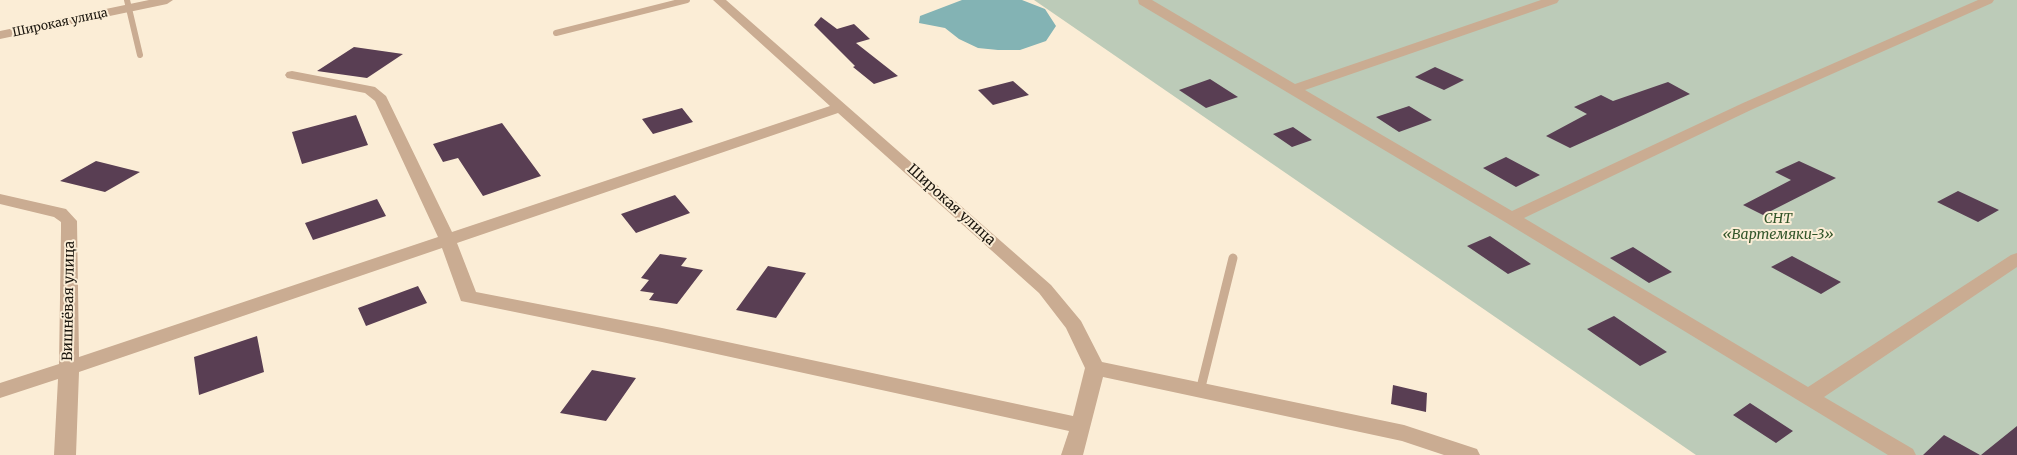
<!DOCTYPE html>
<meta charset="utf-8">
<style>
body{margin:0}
canvas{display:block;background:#fbedd6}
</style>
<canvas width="2017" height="455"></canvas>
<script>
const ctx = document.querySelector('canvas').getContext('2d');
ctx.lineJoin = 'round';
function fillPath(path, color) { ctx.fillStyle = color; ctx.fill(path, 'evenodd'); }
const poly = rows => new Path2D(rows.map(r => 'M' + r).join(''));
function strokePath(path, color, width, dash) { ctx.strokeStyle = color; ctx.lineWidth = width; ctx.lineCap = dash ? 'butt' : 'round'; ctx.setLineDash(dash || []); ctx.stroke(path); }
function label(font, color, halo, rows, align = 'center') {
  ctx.font = font + ' Merriweather,serif'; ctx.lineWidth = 4; ctx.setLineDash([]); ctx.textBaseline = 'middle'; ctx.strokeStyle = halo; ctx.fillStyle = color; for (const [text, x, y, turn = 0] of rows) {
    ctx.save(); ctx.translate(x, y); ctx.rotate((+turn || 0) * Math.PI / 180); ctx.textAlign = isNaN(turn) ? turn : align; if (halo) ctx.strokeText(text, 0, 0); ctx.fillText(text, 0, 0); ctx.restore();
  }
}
const green = poly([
 [1034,0,2017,0,2017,455,1696,455]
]);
const water = poly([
 [962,0,1022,0,1045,9,1056,26,1046,41,1020,50,998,50,978,48,959,39,945,28,919,23,920,16]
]);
const building = poly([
 [821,17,837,29,854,24,870,39,856,43,898,76,874,84,853,67,855,66,814,25],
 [354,47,403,54,367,78,317,71],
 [1435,67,1464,80,1444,90,1415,77],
 [1210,79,1238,97,1206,108,1179,90],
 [1013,81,1029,95,993,105,978,90],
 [1668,82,1690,94,1570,148,1546,136,1587,114,1574,107,1601,95,1613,101],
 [1409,106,1432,120,1399,132,1376,117],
 [682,108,693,122,653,134,642,119],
 [356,115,368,145,302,164,292,132],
 [502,123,541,176,483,196,458,158,443,162,433,144],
 [1293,127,1312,140,1292,147,1273,134],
 [1506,157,1540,175,1516,187,1483,168],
 [96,161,140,172,105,192,60,181],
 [1799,161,1836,178,1763,215,1743,205,1791,180,1775,172],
 [1958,191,1999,210,1978,222,1937,202],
 [675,195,690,213,636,233,621,214],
 [377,199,386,216,313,240,305,223],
 [1490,236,1531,264,1508,274,1467,246],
 [1633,247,1672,272,1649,283,1610,258],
 [660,254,687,258,681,266,703,270,677,304,649,300,654,293,640,291,649,280,641,278],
 [1792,256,1841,282,1821,294,1771,267],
 [768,266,806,273,776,318,736,310],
 [418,286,427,303,366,326,358,308],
 [1614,316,1667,352,1640,366,1587,329],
 [257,336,264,372,199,395,194,357],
 [592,370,636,378,606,421,560,413],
 [1393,385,1427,393,1426,412,1391,404],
 [1750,403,1793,431,1776,443,1733,415],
 [2017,426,2017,455,1981,455],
 [1944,435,1980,455,1923,455]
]);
const serviceFar1 = poly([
 [127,0,140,55],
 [556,33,687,0]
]);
const service = poly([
 [1200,391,1233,258]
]);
const minor = poly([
 [149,0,173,0,167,4,0,39,0,31,149,0],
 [713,0,726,0,1051,285,1081,321,1102,362,1404,425,1477,449,1480,455,1444,455,1402,441,1103,377,1083,455,1061,455,1069,431,662,342,461,301,442,248,79,372,76,455,54,455,58,379,0,398,0,383,59,364,61,231,61,222,54,217,0,204,0,194,66,209,77,221,79,357,438,237,375,101,365,93,287,78,285,75,287,72,292,71,370,86,375,87,386,96,452,232,830,106,713,0],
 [838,113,1039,293,1066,328,1085,368,1073,416,662,328,476,292,457,243,838,113],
 [1138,0,1152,0,1295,84,1541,0,1559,0,1557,3,1305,90,1512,211,1743,103,1978,0,1994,0,1992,3,1753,109,1524,218,1808,387,2011,255,2017,253,2017,267,1824,397,1913,449,1916,455,1888,455,1505,222,1139,4,1138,0]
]);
const farStreetnames = [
 ["Широкая улица",60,23,-12]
];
const streetNames = [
 ["Широкая улица",951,205,42],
 ["Вишнёвая улица",69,301,-89]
];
const parkNames = [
 ["СНТ",1778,219],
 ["«Вартемяки-3»",1778,235]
];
fillPath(green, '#bccbb8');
fillPath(water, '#83b3b4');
fillPath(building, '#593e53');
strokePath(serviceFar1, '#caac92', 6);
strokePath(service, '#caac92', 9);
fillPath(minor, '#caac92');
label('12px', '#1a150d', '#fbedd6', farStreetnames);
label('14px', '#1a150d', '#fbedd6', streetNames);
label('italic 14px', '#325529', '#fbedd6', parkNames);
</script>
